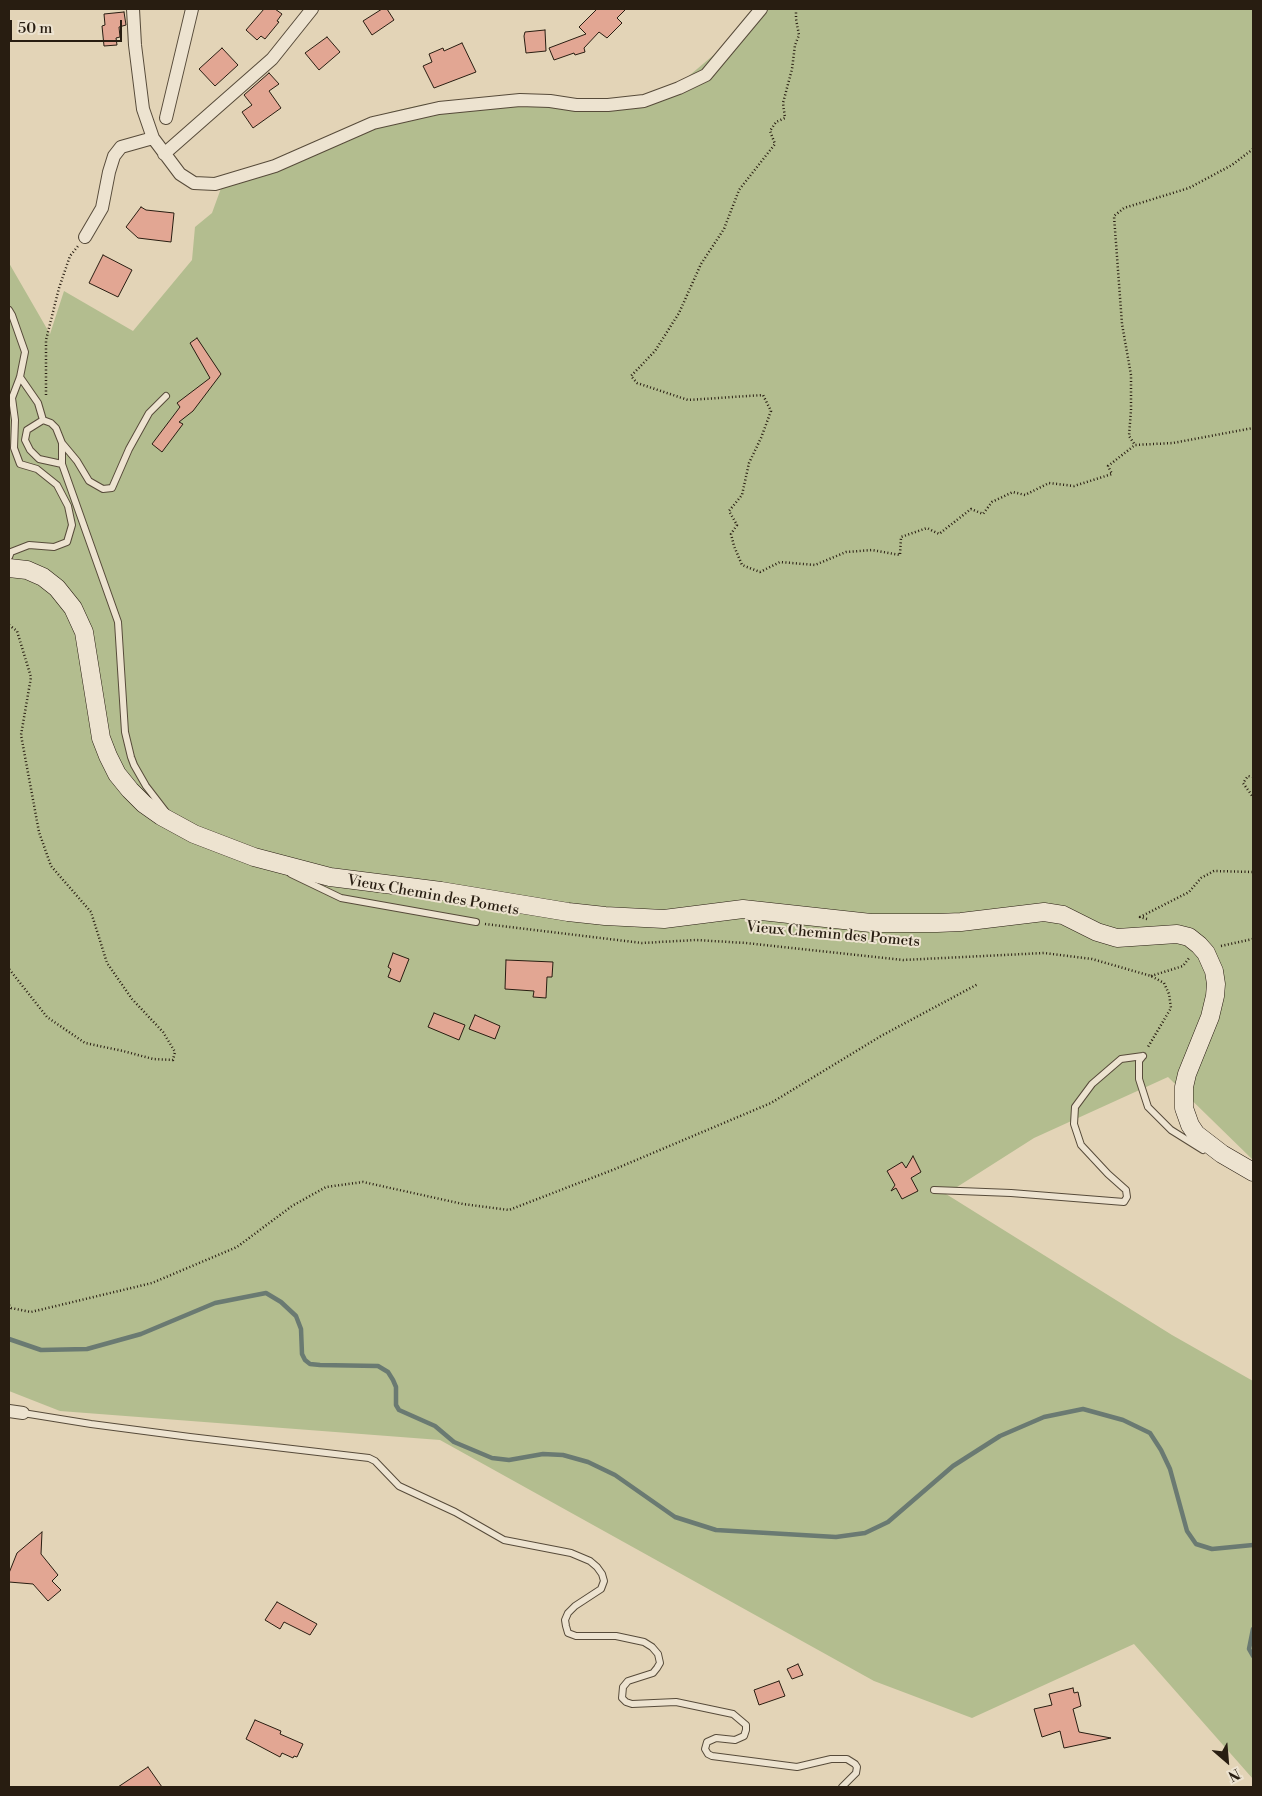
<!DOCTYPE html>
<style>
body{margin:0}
#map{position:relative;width:1262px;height:1796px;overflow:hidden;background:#e3d4b7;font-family:"Libre Bodoni",serif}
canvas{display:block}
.frame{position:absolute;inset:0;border:10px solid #281d11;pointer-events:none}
.north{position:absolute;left:1202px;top:1736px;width:50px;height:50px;-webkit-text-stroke:4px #ede3d0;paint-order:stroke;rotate:153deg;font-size:14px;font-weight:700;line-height:20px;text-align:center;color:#281d11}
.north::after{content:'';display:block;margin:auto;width:18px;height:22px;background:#281d11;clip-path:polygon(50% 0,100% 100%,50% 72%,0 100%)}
.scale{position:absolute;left:10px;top:20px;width:112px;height:22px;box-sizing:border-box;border:2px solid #281d11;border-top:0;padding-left:6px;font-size:15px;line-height:18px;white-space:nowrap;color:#281d11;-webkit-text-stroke:4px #ede3d0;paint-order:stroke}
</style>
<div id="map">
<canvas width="1262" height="1796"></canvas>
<div class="frame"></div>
<div class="north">N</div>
<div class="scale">50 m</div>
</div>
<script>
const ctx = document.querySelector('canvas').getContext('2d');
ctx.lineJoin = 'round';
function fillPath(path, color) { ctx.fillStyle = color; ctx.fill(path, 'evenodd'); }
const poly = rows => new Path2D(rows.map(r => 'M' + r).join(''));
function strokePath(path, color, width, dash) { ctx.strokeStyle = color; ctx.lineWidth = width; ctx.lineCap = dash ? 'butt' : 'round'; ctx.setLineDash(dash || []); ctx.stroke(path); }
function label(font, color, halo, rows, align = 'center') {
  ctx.font = font + ' "Libre Bodoni",serif'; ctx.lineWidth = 4; ctx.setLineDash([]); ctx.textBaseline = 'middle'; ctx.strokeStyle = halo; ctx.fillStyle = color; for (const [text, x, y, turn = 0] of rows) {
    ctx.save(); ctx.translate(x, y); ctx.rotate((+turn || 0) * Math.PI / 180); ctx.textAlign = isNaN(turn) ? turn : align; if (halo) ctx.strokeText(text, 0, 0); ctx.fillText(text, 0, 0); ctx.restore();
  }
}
const green = poly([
 [757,9,1253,9,1253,1160,1168,1077,1034,1138,946,1194,1172,1335,1253,1381,1253,1779,1134,1644,972,1718,874,1681,440,1440,60,1411,9,1391,9,263,50,334,64,291,133,331,192,260,195,227,212,213,224,180,270,163,390,112,425,104,477,99,581,101,637,100,684,80,716,53,743,25]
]);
const stream = poly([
 [9,1339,41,1350,87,1349,141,1334,215,1303,266,1293,281,1302,296,1316,301,1329,302,1354,305,1360,310,1364,320,1365,378,1366,388,1372,393,1380,396,1387,396,1405,399,1410,435,1426,454,1442,492,1458,509,1460,543,1454,563,1455,588,1462,615,1475,675,1517,716,1530,836,1537,865,1533,888,1522,953,1466,1000,1436,1044,1417,1083,1409,1123,1420,1150,1433,1161,1450,1170,1469,1187,1531,1196,1544,1212,1549,1253,1545],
 [1253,1629,1249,1649,1253,1656]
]);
const building = poly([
 [264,9,275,9,282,14,277,21,279,22,265,39,261,36,257,40,246,30,264,9],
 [382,9,387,9,394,20,372,35,363,21,382,9],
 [597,9,626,9,617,18,622,23,607,38,599,32,584,48,585,52,575,55,574,53,554,60,549,48,586,34,579,27,597,9],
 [124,12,126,25,119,27,120,37,116,38,117,45,104,46,102,26,105,25,104,14,124,12],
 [545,30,546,51,526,53,524,36,525,32,545,30],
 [327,37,340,52,319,70,305,53,327,37],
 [462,43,476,72,434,88,423,66,432,62,429,54,443,48,444,51,462,43],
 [222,48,238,65,215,86,199,69,222,48],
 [269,73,279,84,269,91,281,108,253,128,242,112,252,105,244,95,269,73],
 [141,207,146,210,174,213,171,242,138,238,126,227,141,207],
 [103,255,132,270,118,297,89,283,103,255],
 [197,338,221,374,193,411,179,422,183,424,162,452,152,444,180,407,177,403,210,378,190,343,197,338],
 [393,953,409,959,400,982,388,977,391,969,388,967,393,953],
 [506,960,553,962,552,977,547,977,546,998,533,997,534,991,505,989,506,960],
 [434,1013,465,1025,459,1040,428,1027,434,1013],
 [475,1015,500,1026,495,1039,469,1029,475,1015],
 [913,1156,921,1172,911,1178,918,1191,902,1199,896,1188,891,1191,895,1185,887,1171,902,1162,906,1168,913,1156],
 [42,1532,41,1554,58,1575,52,1581,61,1590,48,1601,33,1584,9,1582,9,1573,17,1553,42,1532],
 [277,1602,317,1624,310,1635,284,1622,280,1629,265,1620,277,1602],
 [798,1664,803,1675,792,1679,787,1669,798,1664],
 [779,1681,785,1696,759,1705,754,1690,779,1681],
 [1073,1688,1074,1693,1078,1692,1081,1706,1073,1709,1079,1732,1111,1738,1064,1748,1060,1731,1042,1737,1034,1709,1052,1705,1049,1694,1073,1688],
 [255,1720,281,1731,280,1734,303,1744,297,1757,294,1756,293,1758,282,1753,280,1757,246,1739,255,1720],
 [148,1767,162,1787,118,1787,148,1767]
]);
const path = poly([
 [796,9,796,19,799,35,795,45,792,69,783,103,785,118,776,122,770,131,775,144,739,190,724,229,701,264,679,313,655,351,631,376,637,383,688,400,763,395,771,411,761,438,749,463,742,495,729,511,737,525,731,534,734,546,742,565,760,572,780,562,815,565,846,552,872,550,900,555,901,537,927,528,939,534,971,509,983,514,992,502,1013,492,1025,495,1049,483,1074,486,1112,474,1108,466,1135,445],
 [1253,149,1232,165,1189,188,1124,208,1114,216,1122,324,1131,375,1131,410,1129,436,1135,445,1173,443,1253,428],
 [46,395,46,340,59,288,70,256,78,246],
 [9,625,17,631,31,677,21,735,39,832,51,866,91,912,107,963,132,999,163,1032,175,1052,173,1060,153,1059,123,1051,85,1043,47,1017,9,969],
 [1253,777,1248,776,1243,783,1253,797],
 [1147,919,1140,917,1189,892,1201,878,1214,871,1253,872],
 [485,924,642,943,696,940,746,943,903,960,1044,953,1092,959,1151,976,1164,983,1169,994,1171,1008,1148,1047],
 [1221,946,1253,939],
 [1151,976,1183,966,1189,958],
 [9,1305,11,1308,31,1312,152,1283,237,1247,292,1206,326,1187,363,1182,463,1204,509,1210,615,1169,771,1103,881,1036,978,984]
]);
const lane = poly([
 [9,310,12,315,25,352,20,377,12,398,15,420,14,448,20,464,37,469,57,485,68,506,72,525,67,542,54,547,29,545,11,552,9,557],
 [20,377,38,403,43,420],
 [62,443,77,461,89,481,103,489,112,488,129,449,149,413,166,396],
 [62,464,39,459,30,450,25,440,27,430,43,420,51,423,56,428,62,443,62,464,118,622,125,732,131,757,134,765,146,786,166,812],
 [291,874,341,898,476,922],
 [1143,1056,1139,1061,1139,1079,1148,1107,1171,1130,1203,1150],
 [934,1190,1011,1193,1124,1202,1127,1197,1126,1190,1108,1174,1081,1145,1074,1124,1075,1107,1092,1084,1121,1059,1143,1056],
 [23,1413,91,1424,190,1437,369,1458,375,1461,399,1486,455,1512,504,1540,571,1553,590,1561,597,1567,602,1574,604,1581,601,1589,575,1606,568,1613,565,1620,566,1626,568,1633,576,1636,616,1636,644,1642,652,1647,658,1654,660,1663,657,1668,653,1673,628,1681,623,1687,622,1698,626,1702,632,1704,676,1702,733,1714,746,1725,746,1730,744,1736,735,1740,716,1738,707,1742,705,1749,708,1754,712,1756,797,1767,831,1759,847,1759,855,1764,857,1767,856,1773,842,1787]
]);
const street = poly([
 [133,9,135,45,143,109,153,138,180,174,194,183,215,184,275,166,373,123,439,108,520,100,550,101,576,105,608,105,644,101,679,88,706,75,761,9],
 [166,118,192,9],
 [164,154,272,59,312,9],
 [85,237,102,208,109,172,114,156,121,147,153,138],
 [9,1411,23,1413]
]);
const secondary = poly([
 [9,568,27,570,43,577,57,588,73,608,84,632,101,738,108,756,117,774,130,790,144,804,161,816,194,834,254,857,330,877,441,891,568,912,605,916,664,919,743,909,871,923,937,923,961,922,1044,912,1063,915,1097,932,1117,938,1177,934,1189,937,1199,945,1206,953,1214,971,1216,984,1215,996,1210,1017,1187,1074,1184,1087,1184,1108,1190,1125,1196,1134,1222,1154,1253,1172]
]);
const streetNames = [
 ["Vieux Chemin des Pomets",433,896,10],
 ["Vieux Chemin des Pomets",833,935,5]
];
fillPath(green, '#b3bd8f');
strokePath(stream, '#6a7a72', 4.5);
fillPath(building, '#e2a693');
strokePath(building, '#281d11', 1);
strokePath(lane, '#574b3a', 8);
strokePath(street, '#574b3a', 14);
strokePath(secondary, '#281d11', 19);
strokePath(path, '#281d11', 2.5, [1, 2.5]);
strokePath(lane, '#ede3d0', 6);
strokePath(street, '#ede3d0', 12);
strokePath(secondary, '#ede3d0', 18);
label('15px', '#281d11', '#ede3d0', streetNames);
</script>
